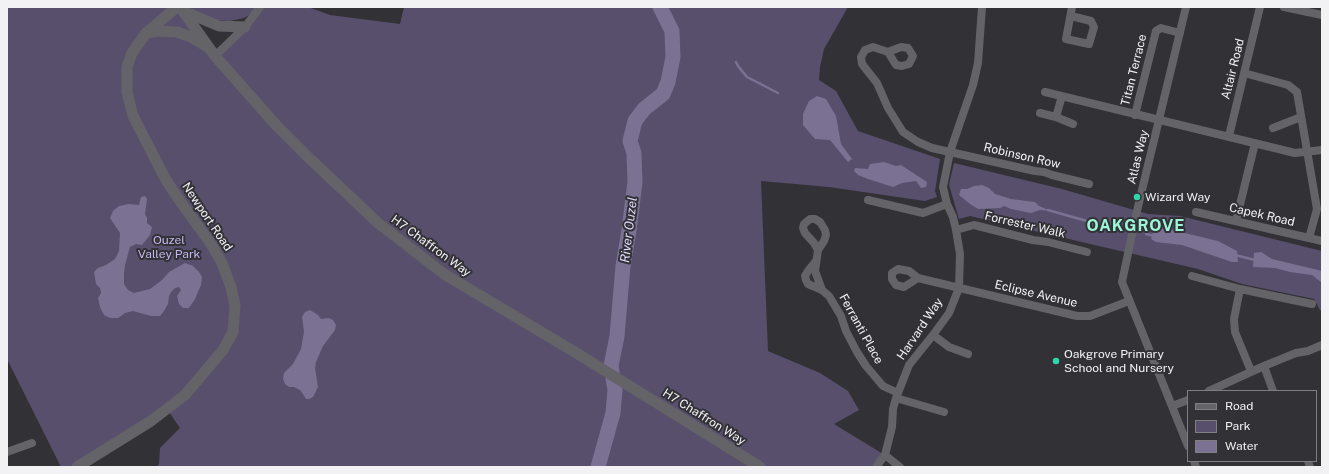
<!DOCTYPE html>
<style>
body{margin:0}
#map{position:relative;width:1329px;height:474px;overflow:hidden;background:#323136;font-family:"Public Sans",sans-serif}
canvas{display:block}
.frame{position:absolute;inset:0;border:8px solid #f2f2f5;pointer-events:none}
.legend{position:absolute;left:1187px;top:390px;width:130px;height:72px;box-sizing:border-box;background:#323136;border:1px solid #7f7e82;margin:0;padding:5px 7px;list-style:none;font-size:12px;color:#f2f2f5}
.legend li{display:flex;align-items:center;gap:8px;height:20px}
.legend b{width:20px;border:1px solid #7f7e82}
</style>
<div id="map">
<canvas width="1329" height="474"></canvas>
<div class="frame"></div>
<ul class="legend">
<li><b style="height:5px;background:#646368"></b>Road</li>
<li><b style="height:11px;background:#584f6d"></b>Park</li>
<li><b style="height:11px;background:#7b7192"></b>Water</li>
</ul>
</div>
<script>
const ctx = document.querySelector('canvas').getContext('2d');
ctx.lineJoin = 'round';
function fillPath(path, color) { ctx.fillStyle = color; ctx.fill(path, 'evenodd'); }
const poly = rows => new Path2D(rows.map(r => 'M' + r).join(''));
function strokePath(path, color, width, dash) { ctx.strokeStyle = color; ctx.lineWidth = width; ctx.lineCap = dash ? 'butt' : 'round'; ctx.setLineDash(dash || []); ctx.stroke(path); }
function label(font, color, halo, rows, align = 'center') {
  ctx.font = font + ' "Public Sans",sans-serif'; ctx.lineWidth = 4; ctx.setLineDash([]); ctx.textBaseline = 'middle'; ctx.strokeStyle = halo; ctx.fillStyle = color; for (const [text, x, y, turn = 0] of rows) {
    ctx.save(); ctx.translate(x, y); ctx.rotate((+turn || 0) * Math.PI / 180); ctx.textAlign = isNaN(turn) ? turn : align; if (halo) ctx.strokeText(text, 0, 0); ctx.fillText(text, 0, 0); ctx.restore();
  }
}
const green = poly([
 [7,7,180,7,215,55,258,10,244,18,230,21,215,20,184,7,308,7,330,15,400,24,404,7,848,7,824,49,820,67,819,80,836,91,858,131,940,159,935,191,937,197,925,201,829,187,761,181,768,351,820,373,848,391,859,410,834,424,883,454,875,467,157,467,159,464,160,448,180,428,167,409,77,467,61,467,7,359],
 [954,163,1062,189,1148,214,1180,216,1322,251,1322,311,1320,310,1314,299,1242,284,1198,269,970,216,959,219,949,185]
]);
const water = poly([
 [817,96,826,99,836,116,841,144,852,159,848,162,830,140,815,139,803,125,803,114,809,101],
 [884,162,896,166,901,165,927,182,926,187,921,188,916,181,902,183,893,187,868,179,858,175,854,171,855,168,868,169,870,164],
 [982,185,989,188,995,194,1011,199,1035,202,1039,206,1051,211,1040,210,1031,213,1011,209,1004,206,1000,208,978,209,970,204,959,195,961,189,967,189,974,186],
 [145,196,147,199,145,214,147,218,147,223,152,227,150,235,142,245,136,244,130,247,125,265,124,274,124,284,128,290,134,293,150,289,162,280,169,272,185,263,193,266,199,272,202,277,201,285,195,299,189,308,183,308,179,304,177,296,181,290,179,287,175,288,171,292,169,296,168,304,164,311,160,316,151,316,133,311,125,313,118,318,110,318,104,315,100,307,98,298,101,293,100,288,96,284,94,272,98,268,106,265,115,259,119,251,120,233,110,218,113,211,119,206,129,204,139,205,141,197],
 [1154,228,1168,229,1218,241,1237,251,1238,262,1232,262,1182,245,1156,242,1151,239],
 [1261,252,1272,259,1322,271,1322,283,1312,275,1290,272,1275,268,1253,267,1254,253],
 [310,310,318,315,321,319,329,318,333,320,336,325,335,330,323,346,316,362,315,368,318,387,313,397,309,399,306,399,301,391,298,389,294,387,289,387,285,384,283,379,284,373,293,364,301,349,304,332,302,317,305,312]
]);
const stream = poly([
 [736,62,738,66,747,77,778,93],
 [1048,210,1115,229],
 [1146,234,1154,236],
 [1235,255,1255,260]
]);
const river = poly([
 [598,467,613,413,615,390,611,366,617,336,623,266,629,230,635,182,634,153,630,141,635,121,644,109,663,94,668,82,673,57,672,31,660,7]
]);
const street = poly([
 [1186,7,1137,211,1122,282,1188,446],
 [1284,7,1322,15],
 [1071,16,1091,21,1094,27,1089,44,1066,39,1072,7],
 [888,52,896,65,902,66,909,64,913,56,908,48,901,47,888,52,873,47,865,50,861,57,862,64,877,83,888,108,903,132,918,142,932,148,1035,171,1044,172,1052,175,1089,184],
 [215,56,245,27,260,7],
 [1244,73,1288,85,1297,92,1317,209,1309,238],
 [1045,92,1295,153,1322,150],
 [1040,113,1056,117,1073,124],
 [1135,115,1156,31,1161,28,1180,33],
 [1056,117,1062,96],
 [1273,128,1301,117],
 [1229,136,1260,7],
 [868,200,923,213,947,204],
 [1196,212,1322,241],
 [1236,221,1255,143],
 [956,230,974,225,1033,240,1048,242,1087,252],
 [818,250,814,243,805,233,803,228,804,224,810,219,815,219,820,222,825,230,826,235,824,241,818,250,815,271,822,290],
 [816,261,808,271,805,276,806,280,808,284,822,290,829,296,841,316,846,331,857,352,866,366,883,386,898,393],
 [1192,276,1240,289,1312,304],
 [918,278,909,271,898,269,892,273,892,279,896,285,904,287,918,278,1077,316,1090,316,1129,301],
 [1240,289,1234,319,1235,332,1251,371],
 [933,335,949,347,968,354],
 [1209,391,1264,366],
 [1273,391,1264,366,1296,353,1308,351,1322,345],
 [896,398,944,412],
 [1172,406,1188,400],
 [7,452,32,443],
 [885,455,900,467],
 [1194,461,1196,467],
 [1308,461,1310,467],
 [876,467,885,455,892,427,893,409,896,398,909,365,933,335,949,313,959,288,960,254,956,230,953,217,947,204,943,187,950,152,973,85,978,63,982,7]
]);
const secondary = poly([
 [180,7,215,56,276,125,308,157,378,223,444,274,578,354,760,467],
 [183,11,219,26,245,27],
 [146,33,159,31,177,32,191,37,206,46],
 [77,467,151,421,185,395,223,350,233,332,235,306,231,287,222,263,211,244,180,201,166,180,133,116,127,92,127,67,132,53,146,33,177,7]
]);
const markers = [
 [1137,197,4,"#32d4a9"],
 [1056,361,4,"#32d4a9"]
];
const streetNames = [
 ["Altair Road",1233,69,-76],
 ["Titan Terrace",1134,70,-76],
 ["Robinson Row",1022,156,13],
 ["Atlas Way",1138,157,-76],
 ["Capek Road",1262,215,13],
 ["Newport Road",207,217,56],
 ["Forrester Walk",1025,225,13],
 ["H7 Chaffron Way",431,246,36],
 ["Eclipse Avenue",1036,294,13],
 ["Ferranti Place",861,329,61],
 ["Harvard Way",920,329,-56],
 ["H7 Chaffron Way",704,417,32]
];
const poiNames = [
 ["Wizard Way",1145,197],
 ["Oakgrove Primary",1064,354],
 ["School and Nursery",1064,368]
];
const parkNames = [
 ["Ouzel",169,240],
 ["Valley Park",169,254]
];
const waterNames = [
 ["River Ouzel",629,230,-83]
];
const districtNames = [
 ["OAKGROVE",1136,226]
];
fillPath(green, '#584f6d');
fillPath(water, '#7b7192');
strokePath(stream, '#7b7192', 2.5);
strokePath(river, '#7b7192', 15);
strokePath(street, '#646368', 8);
strokePath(secondary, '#646368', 11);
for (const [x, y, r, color] of markers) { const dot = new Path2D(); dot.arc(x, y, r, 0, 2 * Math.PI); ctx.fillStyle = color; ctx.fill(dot); strokePath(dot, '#323136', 1.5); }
label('12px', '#f2f2f5', '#323136', streetNames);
label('12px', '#f2f2f5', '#323136', poiNames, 'left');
label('12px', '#c5b5ed', '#323136', parkNames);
label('italic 13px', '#dfd6f9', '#323136', waterNames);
ctx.letterSpacing = '1px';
label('bold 16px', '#9bf7d7', '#323136', districtNames);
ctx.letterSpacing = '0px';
</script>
